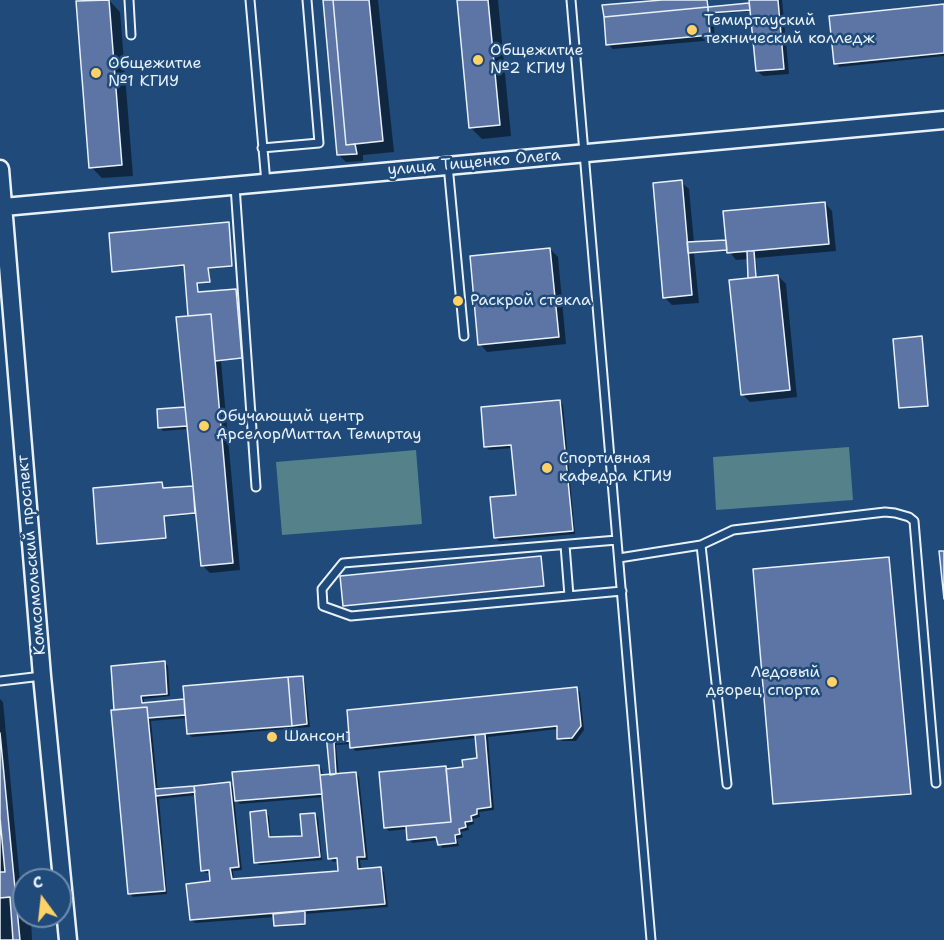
<!DOCTYPE html>
<meta charset="utf-8">
<style>
body{margin:0}
#map{position:relative;width:944px;height:940px;overflow:hidden;background:#1f4a7a;font-family:"Shantell Sans",sans-serif}
canvas{display:block}
.north{position:absolute;left:12px;top:868px;width:60px;height:60px;box-sizing:border-box;background:#1f4a7a;border:2px solid #6f8dac;border-radius:50%;rotate:345deg;font-size:16px;font-weight:700;line-height:24px;text-align:center;color:#e8f1f8}
.north::after{content:'';display:block;margin:auto;width:21px;height:27px;background:#ffd166;clip-path:polygon(50% 0,100% 100%,50% 72%,0 100%)}
</style>
<div id="map">
<canvas width="944" height="940"></canvas>
<div class="north">С</div>
</div>
<script>
const ctx = document.querySelector('canvas').getContext('2d');
ctx.lineJoin = 'round';
function fillPath(path, color) { ctx.fillStyle = color; ctx.fill(path, 'evenodd'); }
const poly = rows => new Path2D(rows.map(r => 'M' + r).join(''));
function strokePath(path, color, width, dash) { ctx.strokeStyle = color; ctx.lineWidth = width; ctx.lineCap = dash ? 'butt' : 'round'; ctx.setLineDash(dash || []); ctx.stroke(path); }
function label(font, color, halo, rows, align = 'center') {
  ctx.font = font + ' "Shantell Sans",sans-serif'; ctx.lineWidth = 5; ctx.setLineDash([]); ctx.textBaseline = 'middle'; ctx.strokeStyle = halo; ctx.fillStyle = color; for (const [text, x, y, turn = 0] of rows) {
    ctx.save(); ctx.translate(x, y); ctx.rotate((+turn || 0) * Math.PI / 180); ctx.textAlign = isNaN(turn) ? turn : align; if (halo) ctx.strokeText(text, 0, 0); ctx.fillText(text, 0, 0); ctx.restore();
  }
}
const green = poly([
 [849,447,853,500,716,510,713,457],
 [416,450,422,524,282,535,276,462]
]);
const shadow = poly([
 [109,0,120,12,133,176,102,178,91,167,78,2],
 [325,0,378,0,394,152,363,155,363,161,346,162,339,155],
 [458,0,498,0,511,136,482,139,470,127],
 [679,0,708,0,709,9,749,4,751,7,751,0,782,0,789,74,763,76,757,71,752,11,713,14,715,40,613,49,607,44],
 [944,6,944,56,839,67,836,63],
 [681,182,689,189,694,243,728,241,825,203,832,211,836,251,756,258,757,278,778,276,786,284,797,397,750,402,742,394,750,279,749,259,736,260,729,251,694,253,699,303,672,305,664,297],
 [228,224,233,267,209,269,210,283,197,284,198,294,237,291,243,359,221,361,240,570,210,573,202,565,197,514,165,517,167,539,99,543,162,484,163,490,192,487,195,490,189,429,163,431,160,427,159,410,187,408,190,317,185,266,114,271],
 [550,249,558,257,566,344,487,352,480,344],
 [921,338,928,407,901,409,900,408],
 [559,401,563,405,575,534,499,541,496,538,517,496,512,448,489,450,486,447],
 [541,557,545,587,344,605],
 [889,559,911,795,776,804,775,803],
 [164,663,168,666,170,696,144,699,144,704,186,701,302,677,305,681,310,727,192,737,188,734,187,718,151,721,158,791,230,784,235,789,319,766,322,770,323,777,331,776,327,735,350,733,576,689,580,692,584,730,576,741,562,741,559,738,558,729,488,737,494,810,479,812,480,817,473,819,474,824,468,826,469,830,461,832,463,837,457,839,459,846,442,848,438,840,412,843,409,839,408,829,389,831,385,827,445,768,448,770,465,769,478,760,476,738,355,751,351,744,336,745,339,775,356,774,359,777,368,860,360,860,361,871,380,869,384,872,388,907,305,914,306,925,277,927,275,917,195,923,191,920,212,882,210,873,206,873,202,870,197,795,159,799,167,894,133,897,130,893,113,711],
 [324,797,330,858,333,862,339,861,340,872,234,880,233,871,242,870,234,798,240,804],
 [0,699,3,702,23,913,24,916,31,920,32,940,0,940],
 [265,812,269,816,271,839,304,837,315,814,318,818,322,860,259,865,256,862]
]);
const building = poly([
 [109,0,122,165,89,168,76,1,109,0],
 [323,0,333,0,346,145,355,144,357,154,337,155,323,0],
 [333,0,369,0,383,141,346,145,333,0],
 [457,0,488,0,500,125,469,128,457,0],
 [662,0,707,0,708,7,604,17,602,5,662,0],
 [749,0,778,0,784,69,756,71,749,0],
 [749,3,750,10,708,13,708,7,749,3],
 [944,4,944,53,834,64,829,16,944,4],
 [708,7,710,35,606,45,604,17,708,7],
 [682,180,692,295,663,298,653,183,682,180],
 [825,202,829,244,727,253,723,211,825,202],
 [229,222,232,266,208,268,210,282,197,283,198,292,236,289,242,358,215,361,211,314,188,316,184,265,112,272,109,233,229,222],
 [726,240,727,250,688,253,687,242,726,240],
 [550,248,559,337,478,345,470,256,550,248],
 [747,251,754,251,756,277,748,278,747,251],
 [778,275,790,390,741,395,729,280,778,275],
 [211,314,233,563,201,566,176,317,211,314],
 [922,336,928,406,899,408,893,339,922,336],
 [560,400,573,531,494,538,490,497,516,495,511,445,484,447,481,407,560,400],
 [185,407,187,426,158,428,157,409,185,407],
 [162,482,163,488,193,486,195,513,164,516,166,538,97,544,93,488,162,482],
 [939,551,944,551,944,599,939,551],
 [541,556,544,586,343,606,340,576,541,556],
 [889,557,911,794,773,804,753,569,889,557],
 [165,661,167,694,141,696,142,703,184,699,185,715,148,718,147,707,114,710,111,666,165,661],
 [303,676,307,724,292,726,288,677,303,676],
 [288,677,292,726,187,734,183,686,288,677],
 [577,687,581,726,572,738,557,739,557,726,350,748,347,710,577,687],
 [147,707,165,891,128,894,111,710,147,707],
 [349,732,349,741,334,742,336,774,330,775,326,734,349,732],
 [0,733,20,940,0,940,0,733],
 [485,734,491,807,477,809,477,814,471,816,472,821,465,822,466,827,459,829,460,834,455,835,456,843,438,845,436,837,407,840,406,826,451,822,446,769,463,767,462,760,477,758,475,735,485,734],
 [319,765,322,794,235,801,232,772,319,765],
 [446,766,451,822,384,828,379,772,446,766],
 [356,772,365,857,357,857,358,869,381,867,385,904,190,920,186,884,210,881,209,870,201,871,194,786,230,782,239,867,230,868,232,879,338,871,337,858,328,859,320,775,356,772],
 [194,786,195,792,156,796,155,789,194,786],
 [266,810,269,837,302,836,300,814,315,813,320,857,254,863,250,812,266,810],
 [0,818,5,872,0,872,0,818],
 [10,897,13,940,0,940,0,898,10,897],
 [305,911,305,924,274,926,273,914,305,911]
]);
const service = poly([
 [129,0,131,35],
 [250,0,266,183],
 [571,0,651,940],
 [262,148,319,143,307,0],
 [448,165,464,336],
 [235,186,256,487],
 [617,540,343,563,322,589,323,606,351,616,622,591],
 [565,545,569,596],
 [701,545,727,784],
 [619,558,701,545,733,530,885,512,895,513,909,517,914,521,936,783],
 [0,681,42,676]
]);
const tertiary = poly([
 [0,169,42,676,68,940],
 [4,207,944,120]
]);
const markers = [
 [692,30,6,"#ffd166"],
 [478,60,6,"#ffd166"],
 [96,73,6,"#ffd166"],
 [458,301,6,"#ffd166"],
 [204,426,6,"#ffd166"],
 [547,468,6,"#ffd166"],
 [832,682,6,"#ffd166"],
 [272,737,6,"#ffd166"]
];
const poiNames = [
 ["Темиртауский",704,21],
 ["технический колледж",704,39],
 ["Общежитие",490,51],
 ["№2 КГИУ",490,69],
 ["Общежитие",108,64],
 ["№1 КГИУ",108,82],
 ["Раскрой стекла",470,301],
 ["Обучающий центр",216,417],
 ["АрселорМиттал Темиртау",216,435],
 ["Спортивная",559,459],
 ["кафедра КГИУ",559,477],
 ["Ледовый",820,673,"right"],
 ["дворец спорта",820,691,"right"],
 ["Шансон",284,737]
];
const streetNames = [
 ["улица Тищенко Олега",474,163,-5],
 ["Комсомольский проспект",32,555,-95]
];
fillPath(green, '#55818a');
fillPath(shadow, '#0007');
fillPath(building, '#5d75a5');
strokePath(building, '#e8f1f8', 1.5);
strokePath(service, '#e8f1f8', 11);
strokePath(tertiary, '#e8f1f8', 21);
strokePath(service, '#1f4a7a', 7);
strokePath(tertiary, '#1f4a7a', 16);
for (const [x, y, r, color] of markers) { const dot = new Path2D(); dot.arc(x, y, r, 0, 2 * Math.PI); ctx.fillStyle = color; ctx.fill(dot); strokePath(dot, '#1f4a7a', 2); }
label('16px', '#e8f1f8', '#1f4a7a', poiNames, 'left');
label('16px', '#e8f1f8', '#1f4a7a', streetNames);
</script>
